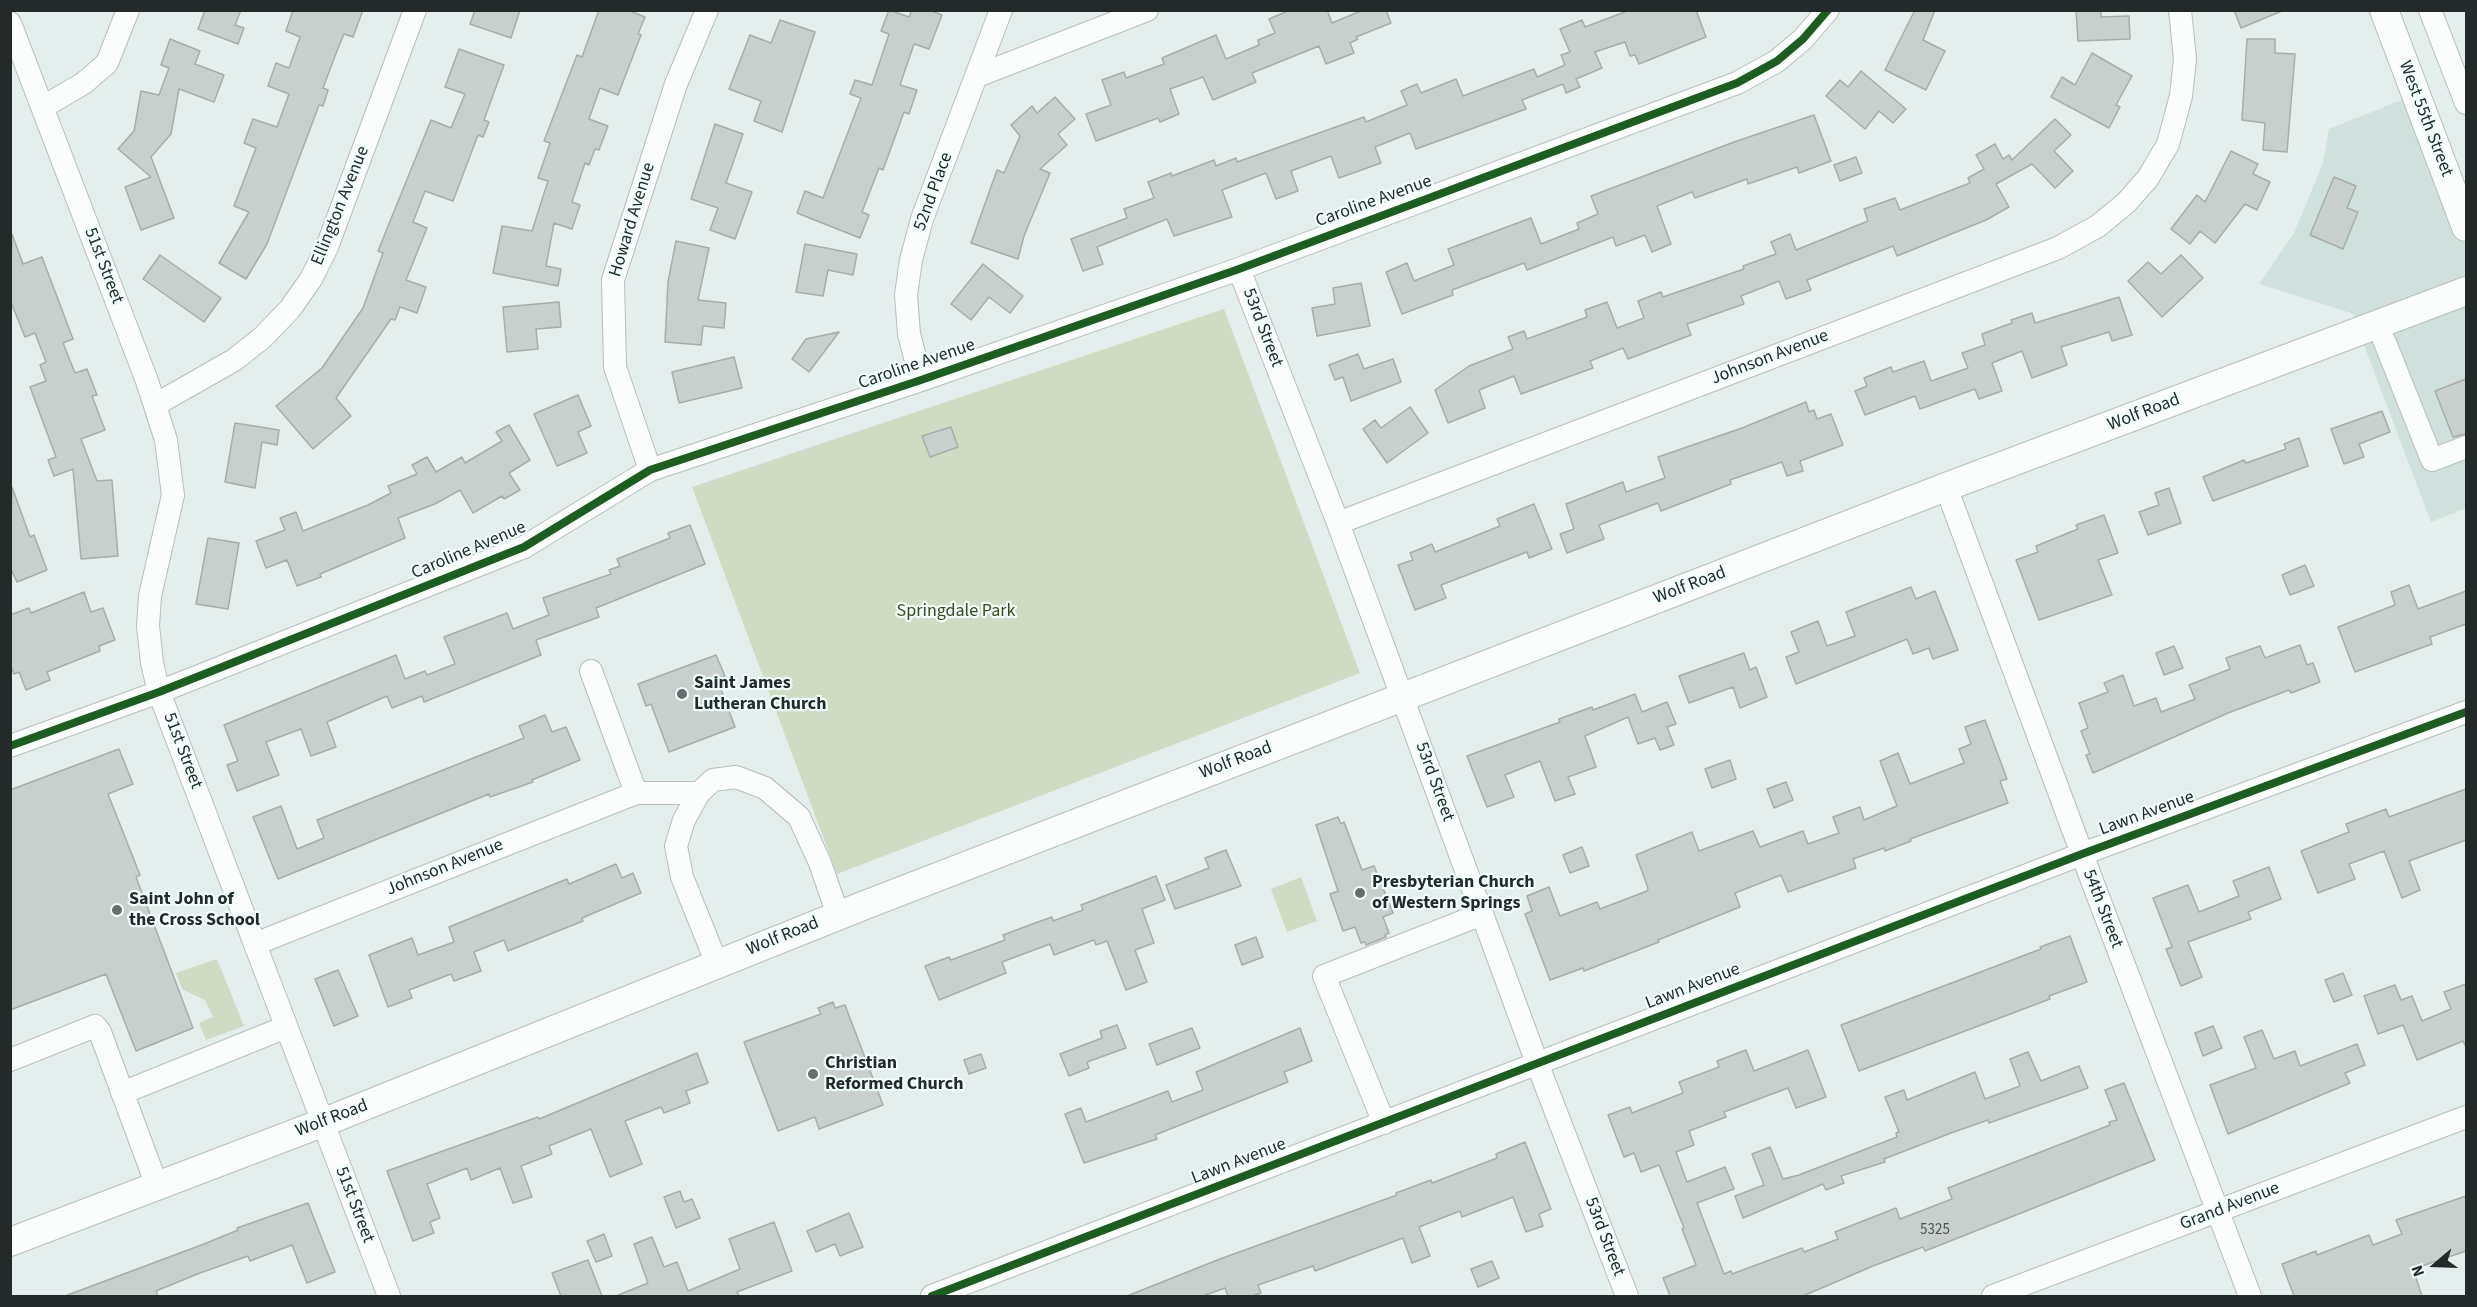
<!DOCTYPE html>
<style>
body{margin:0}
#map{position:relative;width:2477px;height:1307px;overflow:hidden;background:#e4eeec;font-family:"Source Sans 3",sans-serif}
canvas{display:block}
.frame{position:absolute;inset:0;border:12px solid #242929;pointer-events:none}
.north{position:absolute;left:2405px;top:1235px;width:60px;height:60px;-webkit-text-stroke:4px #effefc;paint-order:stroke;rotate:251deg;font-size:16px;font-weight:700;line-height:24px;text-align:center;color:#242929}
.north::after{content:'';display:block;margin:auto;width:21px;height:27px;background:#242929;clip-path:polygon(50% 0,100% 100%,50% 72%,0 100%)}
</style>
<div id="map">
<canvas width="2477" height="1307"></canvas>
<div class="frame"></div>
<div class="north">N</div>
</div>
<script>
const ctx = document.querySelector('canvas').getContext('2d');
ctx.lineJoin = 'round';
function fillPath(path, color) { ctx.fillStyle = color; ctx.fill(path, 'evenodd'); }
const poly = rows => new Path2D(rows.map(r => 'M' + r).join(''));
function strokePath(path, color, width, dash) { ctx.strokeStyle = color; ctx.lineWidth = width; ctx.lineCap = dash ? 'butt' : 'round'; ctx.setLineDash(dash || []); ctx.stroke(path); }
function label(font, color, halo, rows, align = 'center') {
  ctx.font = font + ' "Source Sans 3",sans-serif'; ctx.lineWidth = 4.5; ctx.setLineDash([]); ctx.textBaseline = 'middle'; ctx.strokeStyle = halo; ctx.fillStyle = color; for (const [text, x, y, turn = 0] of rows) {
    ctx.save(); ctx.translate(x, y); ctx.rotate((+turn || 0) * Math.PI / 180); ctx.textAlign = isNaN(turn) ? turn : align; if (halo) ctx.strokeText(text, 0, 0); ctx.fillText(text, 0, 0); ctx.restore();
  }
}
const built = poly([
 [2412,96,2466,241,2466,287,2359,328,2354,314,2259,284,2294,233,2323,163,2329,129],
 [2466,298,2466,508,2431,522,2361,337]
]);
const green = poly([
 [1224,309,1360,673,837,874,692,487],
 [1301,877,1317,921,1287,932,1271,889],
 [217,959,244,1026,206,1040,199,1023,213,1017,205,1000,182,989,176,973]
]);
const building = poly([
 [205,10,241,10,235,25,244,28,238,44,198,29,205,10],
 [293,10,363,10,353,37,344,34,337,51,323,88,328,90,323,106,319,105,267,244,246,279,219,263,249,212,234,206,256,148,244,143,253,119,277,127,289,94,268,86,276,63,289,68,300,37,286,31,293,10],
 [475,10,520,10,511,38,470,24,475,10],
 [599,10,628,10,645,17,638,34,641,35,618,95,600,88,589,119,608,126,599,150,595,149,589,165,585,163,572,202,580,205,572,229,554,223,546,266,561,269,558,286,493,273,502,226,532,231,548,181,538,178,550,143,544,141,577,55,582,57,599,10],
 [889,10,909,17,912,10,929,10,942,15,929,49,914,44,900,85,917,90,909,114,904,112,883,170,879,168,862,212,869,215,860,238,797,213,805,191,823,198,861,98,850,94,855,80,872,85,889,34,881,31,889,10],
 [1290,10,1327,10,1332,23,1363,10,1386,10,1391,23,1356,37,1358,39,1350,43,1354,53,1326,64,1319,46,1252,73,1256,82,1213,100,1203,77,1170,89,1179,114,1160,122,1158,118,1096,141,1086,114,1111,105,1102,80,1124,72,1126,78,1164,64,1162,58,1216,35,1226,59,1259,45,1258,40,1275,33,1269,19,1290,10],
 [1630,10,1696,10,1706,37,1639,64,1635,55,1630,56,1625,42,1595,52,1602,68,1576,79,1580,87,1566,93,1563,84,1522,100,1526,109,1416,149,1410,133,1375,147,1381,163,1339,178,1331,156,1291,171,1298,191,1276,199,1266,173,1222,190,1232,217,1174,236,1167,219,1097,247,1103,264,1083,271,1071,239,1127,218,1124,209,1154,198,1148,182,1171,173,1172,176,1214,160,1216,166,1236,158,1237,162,1364,117,1366,122,1407,105,1401,91,1417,84,1421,93,1456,79,1463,96,1534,69,1537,77,1565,65,1561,55,1570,52,1560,29,1582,20,1585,27,1630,10],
 [1915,10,1935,10,1923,40,1945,51,1926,90,1885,70,1915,10],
 [2076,10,2101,10,2101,17,2129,16,2130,39,2078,41,2076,10],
 [2234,10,2282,10,2282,11,2241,28,2234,10],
 [780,20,815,32,782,132,754,121,761,101,729,89,750,35,771,43,780,20],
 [170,39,200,51,195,64,224,75,214,102,179,89,171,134,151,157,174,218,141,230,125,187,151,177,118,149,134,131,141,91,159,95,169,68,161,65,170,39],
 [2247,39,2275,39,2275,53,2295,54,2287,152,2263,150,2265,123,2242,120,2247,39],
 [459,49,504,65,484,120,489,122,483,137,478,135,453,201,425,191,413,222,427,228,406,280,426,287,417,313,400,307,395,320,391,319,336,398,351,416,313,449,276,406,322,368,363,308,383,253,378,251,431,120,451,128,465,94,445,87,459,49],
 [2092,53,2132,76,2116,105,2120,107,2109,128,2051,97,2062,77,2075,85,2092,53],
 [1861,71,1906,109,1893,123,1879,111,1865,129,1826,96,1840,80,1848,87,1861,71],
 [1055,97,1075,119,1058,134,1067,145,1040,169,1050,173,1024,236,1018,259,971,243,997,170,1004,173,1020,136,1011,125,1032,106,1037,113,1055,97],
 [1814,115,1831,161,1799,173,1797,167,1748,184,1747,179,1695,198,1692,192,1657,206,1671,244,1652,252,1645,235,1616,246,1613,237,1527,270,1524,263,1452,290,1453,295,1402,314,1386,272,1407,263,1414,281,1454,265,1448,249,1531,218,1541,244,1579,229,1577,223,1598,214,1591,196,1734,142,1814,115],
 [2055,119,2071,135,2054,151,2073,171,2055,188,2032,164,1996,184,2009,207,1986,220,1897,256,1893,246,1807,280,1811,290,1786,299,1779,281,1741,296,1744,304,1687,324,1691,335,1628,359,1623,348,1590,361,1593,368,1521,394,1514,376,1479,390,1485,408,1448,423,1435,390,1469,366,1513,349,1508,337,1524,331,1527,339,1587,317,1585,310,1607,302,1617,328,1644,318,1638,301,1661,292,1663,297,1744,269,1743,266,1776,254,1771,242,1790,234,1796,250,1868,221,1864,209,1895,198,1900,210,1970,183,1968,178,1984,169,1976,155,1995,144,2003,159,2009,155,2012,160,2055,119],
 [715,124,743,134,726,183,752,192,735,239,710,230,718,208,691,199,715,124],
 [2231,151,2258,164,2253,174,2270,182,2257,210,2245,204,2215,243,2200,231,2190,244,2171,229,2197,195,2205,202,2231,151],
 [1856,157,1862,173,1840,181,1834,165,1856,157],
 [2334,177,2356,186,2347,208,2358,212,2343,249,2310,235,2334,177],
 [12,234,23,264,42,257,73,339,63,343,75,373,87,369,97,395,92,396,105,430,81,439,97,481,112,480,118,556,81,559,73,469,54,476,48,460,56,457,30,387,46,381,40,365,46,362,35,333,25,337,10,300,12,234],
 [676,241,709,248,698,300,726,303,724,328,703,326,701,345,665,342,668,282,676,241],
 [805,244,857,254,853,275,828,270,823,296,796,292,805,244],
 [160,255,221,298,204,322,143,279,160,255],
 [2181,255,2203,278,2162,317,2128,281,2148,262,2161,274,2181,255],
 [983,264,1023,296,1010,313,989,297,971,320,951,304,983,264],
 [1361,283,1370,326,1317,336,1312,308,1335,304,1333,288,1361,283],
 [2119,297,2132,335,2112,341,2109,332,2061,347,2067,365,2032,378,2022,351,1992,363,2002,391,1979,399,1975,389,1920,409,1915,396,1865,415,1855,391,1867,386,1864,378,1891,367,1893,372,1924,361,1931,381,1968,368,1962,353,1985,345,1982,334,2012,323,2011,320,2032,313,2035,323,2119,297],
 [559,302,561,327,536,329,538,349,507,352,503,307,559,302],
 [839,332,809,372,792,359,806,339,839,332],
 [1358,354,1364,369,1393,359,1401,382,1351,401,1343,377,1335,380,1329,365,1358,354],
 [734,357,742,388,679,403,672,372,734,357],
 [2466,379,2466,434,2453,437,2435,391,2466,379],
 [578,395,591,426,578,432,587,453,557,466,534,414,578,395],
 [1806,402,1809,412,1814,410,1817,419,1831,414,1843,445,1800,461,1803,471,1787,476,1782,462,1730,480,1731,484,1661,511,1658,503,1599,525,1604,539,1567,553,1560,534,1574,529,1566,504,1623,482,1626,492,1665,478,1658,457,1742,428,1806,402],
 [1410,407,1428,433,1387,463,1363,429,1375,420,1381,428,1410,407],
 [2382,411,2390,432,2359,444,2364,457,2344,464,2331,429,2382,411],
 [235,423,279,430,277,445,262,442,255,488,225,482,235,423],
 [509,425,530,460,509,473,520,490,504,499,502,496,473,513,460,490,435,504,398,518,405,538,320,574,321,577,297,586,287,560,266,568,256,541,285,530,280,518,296,512,303,531,368,505,391,493,388,486,417,474,412,465,427,457,436,472,462,457,465,463,502,441,496,432,509,425],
 [951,427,958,447,930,457,922,436,951,427],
 [2299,438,2308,466,2213,501,2203,477,2244,460,2246,463,2286,449,2284,444,2299,438],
 [12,487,30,537,34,535,47,570,17,582,10,567,12,487],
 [2169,488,2181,523,2148,535,2139,512,2159,505,2155,493,2169,488],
 [1534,504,1552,549,1529,558,1527,552,1441,585,1446,598,1415,610,1398,565,1413,560,1410,553,1432,544,1435,552,1500,526,1497,519,1534,504],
 [2104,515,2118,553,2098,560,2112,595,2039,620,2016,560,2038,552,2036,546,2078,529,2076,525,2104,515],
 [690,525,705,564,596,608,599,617,536,640,541,655,424,702,422,696,392,708,387,696,327,722,336,747,311,756,301,729,266,742,279,775,237,791,227,765,238,761,224,725,396,655,405,679,425,671,427,675,455,664,444,637,507,613,513,629,549,615,543,598,611,574,609,570,620,566,617,559,670,538,668,533,690,525],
 [208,538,239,543,228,609,196,604,208,538],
 [2305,565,2314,586,2290,595,2282,575,2305,565],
 [2409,585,2418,609,2466,591,2466,624,2430,637,2432,644,2355,672,2338,627,2395,605,2391,592,2409,585],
 [1911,587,1916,599,1935,591,1958,650,1933,659,1929,648,1913,654,1907,639,1796,684,1786,657,1799,652,1791,632,1818,621,1827,646,1855,636,1846,612,1911,587],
 [84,592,91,612,103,608,115,640,99,646,100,651,47,672,50,680,26,690,19,672,14,674,10,664,10,615,29,608,31,613,84,592],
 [2300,645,2307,665,2313,663,2320,682,2291,693,2289,690,2228,713,2093,773,2086,755,2090,754,2081,731,2088,728,2079,703,2108,692,2104,683,2123,675,2134,706,2156,698,2161,712,2195,699,2189,685,2230,669,2226,658,2260,646,2265,658,2300,645],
 [2174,646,2183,668,2164,675,2156,653,2174,646],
 [1744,653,1750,670,1756,667,1767,697,1740,708,1733,687,1689,703,1679,676,1744,653],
 [716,655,725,676,717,679,735,727,669,752,651,704,646,706,638,684,716,655],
 [1635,694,1642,712,1667,702,1676,724,1667,727,1674,745,1660,750,1655,738,1638,744,1628,717,1585,736,1596,767,1568,777,1575,794,1555,801,1540,761,1505,775,1514,797,1487,807,1467,756,1560,722,1559,719,1592,707,1593,710,1635,694],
 [545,715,552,732,566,727,580,760,532,780,533,782,490,797,489,794,278,879,253,817,281,806,297,849,324,838,317,820,524,738,519,726,545,715],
 [1985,720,2007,779,2000,781,2008,803,1910,839,1911,841,1885,851,1884,848,1853,859,1856,868,1788,892,1781,875,1735,893,1740,907,1658,940,1659,942,1584,971,1583,968,1550,980,1525,914,1532,911,1527,896,1549,887,1560,916,1597,902,1600,909,1647,891,1648,888,1636,855,1692,832,1699,851,1753,831,1760,847,1803,831,1808,844,1839,833,1833,817,1860,807,1864,820,1897,806,1880,761,1898,753,1910,784,1964,763,1959,749,1971,744,1965,727,1985,720],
 [119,749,133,784,108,794,140,875,136,877,193,1028,136,1051,106,974,10,1010,10,790,119,749],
 [1730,760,1736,779,1712,788,1705,769,1730,760],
 [1786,782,1793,800,1774,808,1767,789,1786,782],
 [2466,789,2466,840,2409,861,2420,890,2402,898,2384,851,2349,864,2355,879,2318,893,2301,851,2349,832,2346,824,2386,809,2389,817,2466,789],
 [1338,817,1341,824,1344,822,1362,870,1374,866,1393,913,1383,917,1389,933,1385,935,1386,937,1366,945,1365,942,1361,943,1355,927,1343,931,1330,894,1338,891,1316,825,1338,817],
 [1582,847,1589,866,1570,873,1563,855,1582,847],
 [1226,850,1241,886,1175,909,1166,885,1209,868,1205,858,1226,850],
 [616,864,622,878,633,873,641,893,582,918,583,921,508,951,504,940,474,952,481,971,454,981,451,974,409,990,412,998,388,1007,369,955,412,938,418,955,454,942,449,927,567,879,569,884,616,864],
 [2269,867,2281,899,2248,912,2251,919,2188,942,2202,977,2181,986,2166,949,2172,947,2153,898,2188,885,2199,912,2239,896,2233,881,2269,867],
 [1156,876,1165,900,1142,909,1154,943,1135,950,1147,982,1126,990,1107,941,1096,945,1094,940,1054,955,1050,944,1002,962,1006,973,939,1000,925,966,949,957,951,960,1005,940,1003,935,1035,923,1052,917,1053,921,1083,910,1081,905,1156,876],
 [2070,936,2087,982,2049,996,2050,999,1859,1071,1841,1025,2041,949,2040,947,2070,936],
 [1256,937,1263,957,1242,965,1235,945,1256,937],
 [338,970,358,1016,334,1026,315,979,338,970],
 [2343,973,2352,995,2334,1002,2325,980,2343,973],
 [2466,984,2466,1047,2463,1041,2417,1060,2403,1025,2378,1034,2364,996,2395,985,2401,1000,2412,996,2422,1021,2451,1009,2444,992,2466,984],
 [833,1002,835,1008,845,1005,883,1105,819,1129,815,1117,778,1131,744,1042,821,1014,818,1008,833,1002],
 [1117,1025,1126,1048,1087,1062,1089,1068,1069,1076,1060,1054,1102,1038,1100,1031,1117,1025],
 [2213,1026,2222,1048,2203,1056,2195,1033,2213,1026],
 [1192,1028,1200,1048,1157,1065,1149,1044,1192,1028],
 [1300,1028,1312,1061,1284,1072,1288,1082,1155,1135,1157,1139,1084,1163,1065,1114,1081,1108,1086,1122,1168,1091,1172,1102,1203,1090,1196,1072,1300,1028],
 [2262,1030,2274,1059,2295,1051,2300,1066,2357,1044,2365,1065,2345,1073,2350,1083,2228,1134,2210,1085,2256,1068,2244,1037,2262,1030],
 [1746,1050,1754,1071,1808,1050,1826,1097,1796,1108,1788,1088,1724,1112,1726,1117,1689,1131,1694,1145,1676,1152,1687,1182,1725,1167,1734,1189,1697,1203,1724,1274,1731,1271,1732,1274,1802,1248,1804,1252,1838,1239,1835,1232,1896,1208,1900,1219,1952,1199,1948,1188,2110,1125,2109,1122,2117,1120,2105,1090,2124,1083,2155,1160,1925,1251,1923,1247,1873,1266,1803,1296,1670,1296,1663,1278,1696,1265,1682,1229,1684,1228,1659,1165,1641,1172,1634,1153,1624,1157,1608,1115,1630,1107,1632,1113,1683,1093,1679,1082,1719,1067,1717,1061,1746,1050],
 [2028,1052,2041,1081,2079,1066,2088,1088,1989,1123,1988,1120,1951,1133,1884,1159,1885,1162,1841,1176,1844,1183,1826,1190,1823,1184,1743,1218,1735,1196,1764,1185,1752,1154,1770,1147,1783,1179,1799,1175,1897,1137,1896,1133,1899,1132,1885,1097,1904,1090,1907,1100,1975,1072,1985,1099,2020,1086,2010,1059,2028,1052],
 [697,1053,708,1083,686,1091,690,1103,664,1113,661,1107,625,1121,642,1164,610,1177,591,1129,549,1146,552,1154,521,1166,532,1197,513,1203,500,1168,471,1180,467,1168,427,1184,440,1218,430,1222,434,1233,413,1241,387,1171,538,1117,539,1119,697,1053],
 [981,1054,986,1068,969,1074,964,1060,981,1054],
 [1525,1142,1551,1209,1539,1214,1543,1226,1526,1232,1513,1197,1462,1217,1460,1211,1419,1227,1430,1256,1412,1263,1403,1238,1315,1271,1313,1266,1258,1285,1261,1293,1252,1296,1228,1296,1225,1288,1203,1296,1127,1296,1220,1259,1397,1195,1396,1193,1431,1180,1432,1183,1497,1158,1496,1154,1525,1142],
 [680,1191,684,1202,692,1199,700,1218,676,1228,664,1197,680,1191],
 [2466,1196,2466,1251,2413,1269,2422,1296,2294,1296,2282,1264,2316,1251,2317,1255,2369,1235,2373,1245,2402,1234,2396,1220,2466,1196],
 [308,1203,335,1272,307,1283,292,1245,250,1261,248,1256,200,1273,156,1291,158,1296,65,1296,204,1244,238,1230,237,1228,308,1203],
 [849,1213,863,1247,840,1256,835,1244,816,1252,807,1231,849,1213],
 [774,1222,792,1271,737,1292,739,1296,616,1296,648,1283,634,1244,652,1237,664,1267,677,1262,688,1291,740,1269,729,1239,774,1222],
 [604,1234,612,1256,596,1262,587,1241,604,1234],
 [588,1260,602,1296,561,1296,552,1273,588,1260],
 [1492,1261,1499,1278,1478,1287,1471,1269,1492,1261]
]);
const minor = poly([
 [2430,10,2466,103],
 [10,23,147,381,166,440,173,495,150,596,148,626,152,663,159,692,389,1296],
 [977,76,1147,10],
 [43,107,84,83,107,63,128,10],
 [1239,269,1338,523,1537,1063,1627,1296],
 [2378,325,2432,460,2466,447],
 [921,380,909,334,906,295,911,260,922,219,1001,10],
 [155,405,234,360,262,338,290,309,311,279,327,247,415,10],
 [650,470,615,367,613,280,676,84,707,10],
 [1946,487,2091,878,2250,1296],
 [1338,523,2058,248,2098,226,2126,203,2148,178,2168,144,2181,96,2185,59,2180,10],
 [591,671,636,793],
 [10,746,159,692,524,547,650,470,921,380,1239,269,1737,83,1777,61,1803,39,1828,10],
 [255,944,636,793,699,793],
 [717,964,682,877,676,846,684,820,699,793,713,780,736,777,765,788,799,817,820,863,838,915],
 [10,1060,95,1026,100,1032,157,1186],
 [122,1093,286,1027],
 [1384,1123,1324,976,1482,914],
 [932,1296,2082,854,2466,712],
 [1993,1296,2466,1117]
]);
const major = poly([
 [2384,10,2466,227],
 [10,1242,322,1123,865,905,1946,487,2466,291]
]);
const cycleway = poly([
 [10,746,159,692,524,547,650,470,921,380,1239,269,1737,83,1777,61,1803,39,1828,10],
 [932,1296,2082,854,2466,712]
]);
const markers = [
 [682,694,6,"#676e6d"],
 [1360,893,6,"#676e6d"],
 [117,910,6,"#676e6d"],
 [813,1074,6,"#676e6d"]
];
const numberNames = [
 ["5325",1935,1231]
];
const streetNames = [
 ["West 55th Street",2425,119,69],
 ["52nd Place",934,192,-70],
 ["Caroline Avenue",1374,202,-20],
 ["Ellington Avenue",341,206,-68],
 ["Howard Avenue",633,220,-73],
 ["51st Street",103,266,69],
 ["53rd Street",1262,328,69],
 ["Johnson Avenue",1770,358,-21],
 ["Caroline Avenue",917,365,-19],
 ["Wolf Road",2144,413,-21],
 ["Caroline Avenue",469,551,-23],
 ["Wolf Road",1690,586,-21],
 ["51st Street",182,751,69],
 ["Wolf Road",1236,761,-21],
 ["53rd Street",1434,782,70],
 ["Lawn Avenue",2147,814,-20],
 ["Johnson Avenue",445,868,-22],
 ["54th Street",2102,909,69],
 ["Wolf Road",783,937,-22],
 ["Lawn Avenue",1693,987,-21],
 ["Wolf Road",332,1119,-21],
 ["Lawn Avenue",1239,1162,-21],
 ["51st Street",354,1205,69],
 ["Grand Avenue",2230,1207,-21],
 ["53rd Street",1604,1237,69]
];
const parkNames = [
 ["Springdale Park",956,612]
];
const poiNames = [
 ["Saint James",694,684],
 ["Lutheran Church",694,705],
 ["Presbyterian Church",1372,883],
 ["of Western Springs",1372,904],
 ["Saint John of",129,900],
 ["the Cross School",129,921],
 ["Christian",825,1064],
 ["Reformed Church",825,1085]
];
fillPath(built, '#cfe0dd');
fillPath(green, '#cfdbc3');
fillPath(building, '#c8cfcd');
strokePath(building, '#a6adaa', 1.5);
strokePath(minor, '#b7bebd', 24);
strokePath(major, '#b7bebd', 30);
strokePath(minor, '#fbfcfc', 22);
strokePath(major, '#fbfcfc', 28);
strokePath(cycleway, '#1b5e20', 8);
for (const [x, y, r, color] of markers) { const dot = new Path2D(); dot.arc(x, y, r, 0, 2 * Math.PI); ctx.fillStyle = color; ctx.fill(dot); strokePath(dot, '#effefc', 2); }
label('15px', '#4d5252', null, numberNames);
label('18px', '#242929', '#effefc', streetNames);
label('18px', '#3c4817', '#effefc', parkNames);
label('bold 18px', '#242929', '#effefc', poiNames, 'left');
</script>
